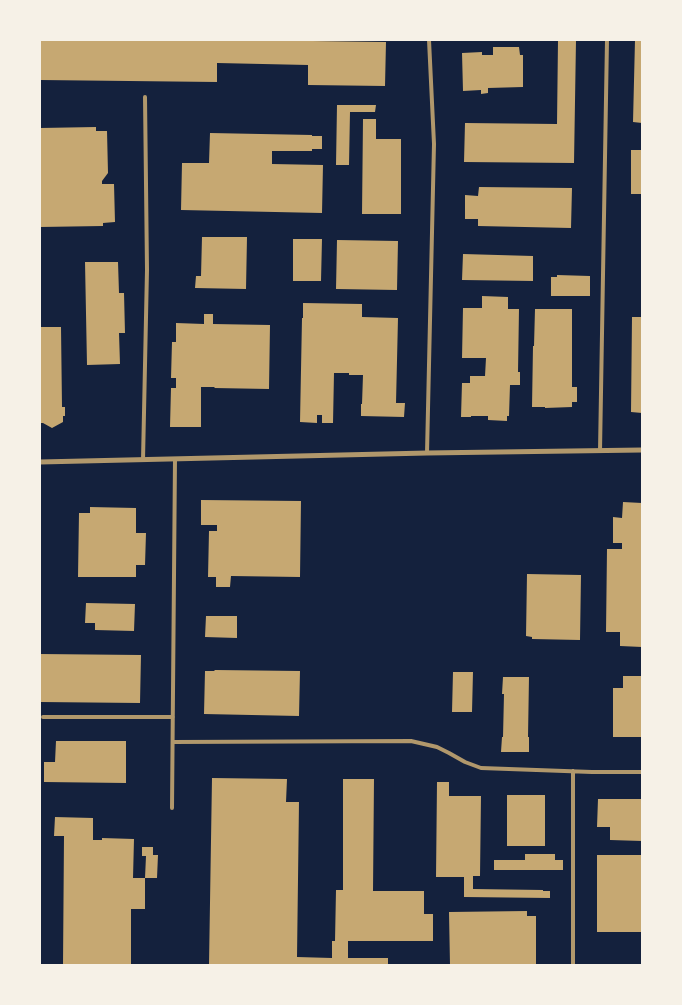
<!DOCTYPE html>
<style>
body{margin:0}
#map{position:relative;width:682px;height:1005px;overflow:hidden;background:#14213d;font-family:"Varela Round",sans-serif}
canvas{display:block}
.frame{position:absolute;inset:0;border:41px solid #f6f1e7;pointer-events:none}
</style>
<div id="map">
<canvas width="682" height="1005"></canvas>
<div class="frame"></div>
</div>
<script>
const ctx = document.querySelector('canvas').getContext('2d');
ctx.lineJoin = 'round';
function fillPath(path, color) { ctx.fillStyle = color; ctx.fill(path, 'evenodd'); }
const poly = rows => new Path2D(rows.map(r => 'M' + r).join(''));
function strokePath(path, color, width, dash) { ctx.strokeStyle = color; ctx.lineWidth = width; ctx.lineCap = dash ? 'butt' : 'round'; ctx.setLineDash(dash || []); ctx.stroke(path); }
const building = poly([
 [40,40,313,40,313,41,386,42,385,86,308,85,308,65,217,63,217,82,40,80],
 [558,40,576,40,574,163,464,162,465,123,557,124],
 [635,40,642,40,642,123,633,122],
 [493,47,519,47,520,55,523,55,523,87,488,88,488,93,481,94,481,90,463,91,462,53,482,52,482,55,493,55],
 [337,105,376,105,375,112,350,112,349,165,336,165],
 [363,119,376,119,376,139,401,139,401,214,362,214],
 [96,127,96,131,107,131,108,173,102,181,102,184,114,184,115,222,103,223,103,226,40,227,40,128],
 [210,133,312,135,312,136,322,136,322,149,312,149,312,151,272,151,272,164,323,165,322,213,181,210,182,163,209,163],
 [631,150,642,150,642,194,631,194],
 [479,187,572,188,571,228,478,226,478,219,465,219,465,195,478,196],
 [202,237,247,237,246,289,195,288,196,276,201,276],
 [293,239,322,239,321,281,293,281],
 [337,240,398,241,397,290,336,289],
 [463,254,533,256,533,281,462,280],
 [85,262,118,262,119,293,124,293,125,333,119,333,120,364,87,365],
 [557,275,590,276,590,296,551,296,551,277,557,277],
 [482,296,508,297,508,309,519,309,518,372,520,372,520,385,510,385,509,416,507,416,507,421,488,420,488,416,471,416,471,417,461,417,462,383,470,383,470,376,485,376,486,358,462,358,463,308,482,308],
 [303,303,362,304,362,317,398,318,396,403,405,403,404,417,361,416,361,404,362,404,363,375,349,375,349,373,334,373,333,423,322,423,322,415,317,415,317,423,300,422,302,318,303,318],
 [535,309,572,309,572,387,577,387,577,402,572,402,572,407,545,408,545,407,532,407,533,346,534,346],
 [204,314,213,314,213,324,270,325,269,389,214,388,215,387,201,387,201,427,170,427,171,388,176,388,176,378,171,378,172,342,176,342,176,323,204,324],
 [632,317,642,317,642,413,631,412],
 [40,327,61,327,62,407,65,407,65,416,63,416,63,422,52,428,43,423,40,423],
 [201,500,301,501,300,577,231,576,230,587,216,587,216,577,208,577,209,531,217,531,217,525,201,525],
 [623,502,642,503,642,647,620,646,620,632,606,632,607,549,622,549,622,543,613,543,613,517,622,518],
 [90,507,136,508,136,533,146,533,145,565,136,565,136,577,78,577,79,513,90,513],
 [527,574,581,575,580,640,532,639,532,637,526,636],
 [86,603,135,604,134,631,95,630,95,623,85,623],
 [206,616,237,616,237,638,205,637],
 [40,654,141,655,140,703,40,702],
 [215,670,300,671,299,716,204,714,205,671,214,671],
 [453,672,473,672,472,712,452,712],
 [623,676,642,676,642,737,613,737,613,688,623,688],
 [503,677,529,677,528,737,529,737,529,752,501,752,502,737,503,737,504,694,502,694],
 [56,741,126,741,126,783,44,782,44,762,55,762],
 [212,778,287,779,286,802,299,802,297,957,332,958,332,941,335,941,336,890,343,890,343,779,374,779,373,891,424,891,424,914,433,914,433,941,348,941,348,958,388,958,388,965,209,965],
 [437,782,449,782,449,796,481,796,480,876,473,876,473,889,543,890,543,891,550,891,550,898,464,897,464,877,436,877],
 [507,795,545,795,545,846,507,846],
 [598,799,642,799,642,841,610,840,610,827,597,827],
 [55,817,93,818,93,840,102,840,102,838,134,839,133,878,145,878,145,909,131,909,131,965,63,965,64,836,54,836],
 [142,847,153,847,153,855,158,855,157,878,145,878,146,856,142,856],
 [525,854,555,854,555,860,563,860,563,870,494,870,494,860,525,860],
 [597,855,642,855,642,932,597,932],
 [527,911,527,916,536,916,536,965,450,965,449,912]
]);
const minor = poly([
 [600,451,607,40],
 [427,453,434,144,429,40],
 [143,460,147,270,145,97],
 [43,717,173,717],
 [173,742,411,741,437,747,449,753,465,762,481,768,592,772,642,772],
 [172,808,175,459],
 [573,965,573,771]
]);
const tertiary = poly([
 [40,462,427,453,642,450]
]);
fillPath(building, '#c6a872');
strokePath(minor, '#b1986c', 4);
strokePath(tertiary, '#b1986c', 5);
</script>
